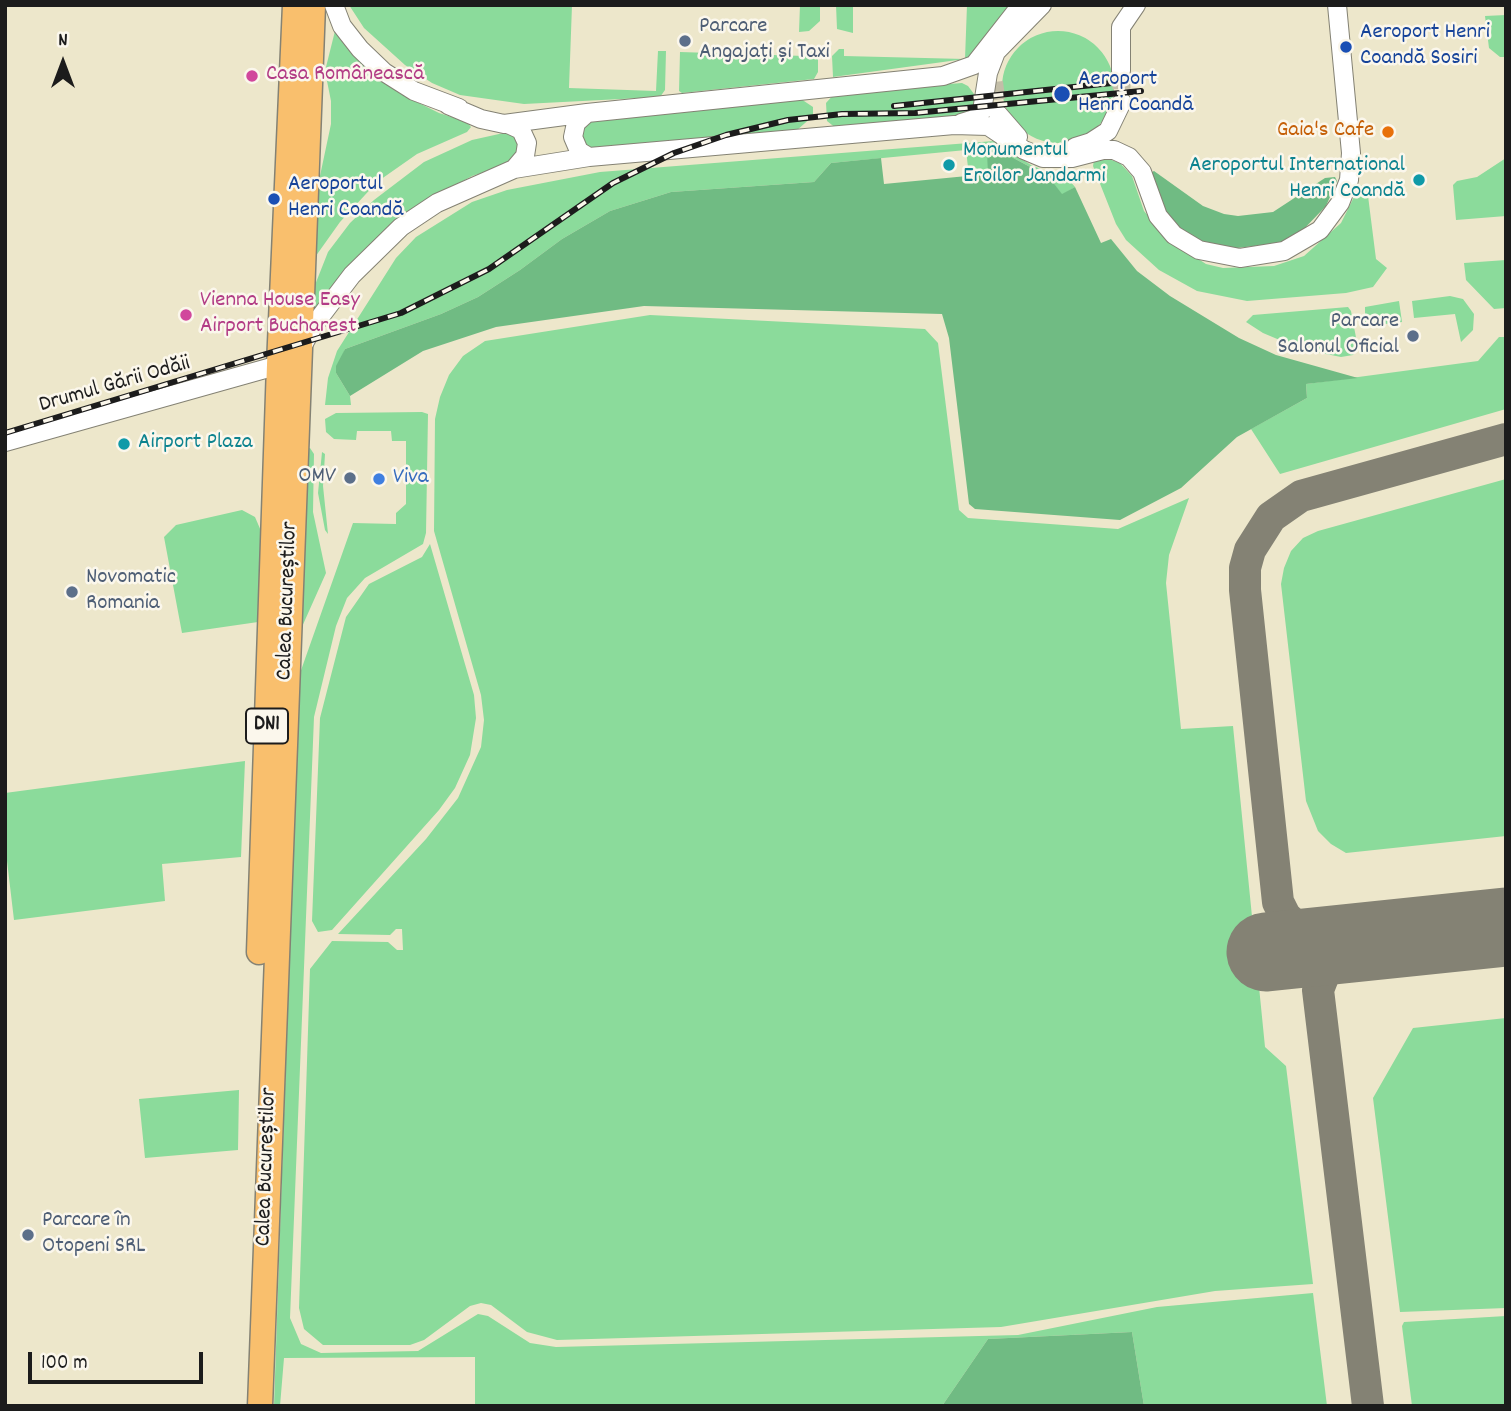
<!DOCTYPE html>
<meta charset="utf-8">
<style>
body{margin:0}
#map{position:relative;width:1511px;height:1411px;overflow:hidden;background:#ede7cb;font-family:Dekko,sans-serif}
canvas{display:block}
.frame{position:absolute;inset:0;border:7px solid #1c1c1c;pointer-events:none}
.north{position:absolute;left:28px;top:28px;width:70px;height:70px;-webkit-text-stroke:5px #fbf7ec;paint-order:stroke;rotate:0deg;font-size:19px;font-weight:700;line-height:28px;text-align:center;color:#1c1c1c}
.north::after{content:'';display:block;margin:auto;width:24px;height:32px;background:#1c1c1c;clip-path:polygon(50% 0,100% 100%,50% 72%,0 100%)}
.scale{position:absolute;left:28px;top:1352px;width:175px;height:32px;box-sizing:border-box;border:4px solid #1c1c1c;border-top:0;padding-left:9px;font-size:21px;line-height:24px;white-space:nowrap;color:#1c1c1c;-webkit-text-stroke:5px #fbf7ec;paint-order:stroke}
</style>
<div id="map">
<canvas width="1511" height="1411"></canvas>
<div class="frame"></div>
<div class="north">N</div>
<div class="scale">100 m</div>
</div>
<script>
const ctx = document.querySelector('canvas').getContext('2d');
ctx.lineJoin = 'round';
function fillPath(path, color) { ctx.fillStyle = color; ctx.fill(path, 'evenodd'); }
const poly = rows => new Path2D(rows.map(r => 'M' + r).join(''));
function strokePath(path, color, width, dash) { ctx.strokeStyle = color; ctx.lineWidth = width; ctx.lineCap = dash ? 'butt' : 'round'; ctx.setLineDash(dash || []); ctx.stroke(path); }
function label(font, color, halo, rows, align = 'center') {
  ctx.font = font + ' Dekko,sans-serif'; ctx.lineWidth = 5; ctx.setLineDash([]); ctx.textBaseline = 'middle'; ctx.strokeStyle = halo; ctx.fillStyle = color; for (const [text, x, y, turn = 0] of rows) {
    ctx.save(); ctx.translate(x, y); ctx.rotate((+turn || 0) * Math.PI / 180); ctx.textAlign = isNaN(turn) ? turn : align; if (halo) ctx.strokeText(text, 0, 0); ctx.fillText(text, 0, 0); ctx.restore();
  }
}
const green = poly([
 [349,5,572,5,569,88,656,91,658,51,666,51,665,90,660,97,524,104,460,95,432,83,405,65,364,28],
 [800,5,820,5,820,21,809,31,799,32],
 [836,5,853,5,853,33,837,29],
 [967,5,1013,5,974,56,965,59,833,77,832,56,839,49,844,49,844,56,965,59],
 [1506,15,1506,57,1500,57,1489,48,1485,16],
 [335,31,378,77,399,93,439,113,467,122,471,127,467,132,417,154,377,182,340,222,313,260,317,190,331,124,331,101,325,71],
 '1002 87a56 56 0 1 1 112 0a56 56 0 1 1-112 0Z',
 [806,48,815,48,818,52,818,72,814,79,682,93,679,91,680,52,805,56],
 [962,83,968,86,974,94,975,107,970,117,837,129,827,121,826,103,835,93],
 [801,99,813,107,813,116,796,131,588,149,582,145,581,126,588,122],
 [508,132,521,139,515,162,472,176,424,203,312,317,313,290,328,252,350,223,374,200,424,162,472,140],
 [994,141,1031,165,1070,181,1075,187,1062,195,1049,177,1004,153,989,174,969,176,966,150,831,163,814,182,671,192,610,211,562,239,520,270,478,297,441,314,345,349,336,373,350,396,351,405,325,405,328,378,337,351,396,258,416,237,472,202,507,190,600,172],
 [1106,158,1120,163,1132,176,1144,211,1169,240,1206,264,1223,268,1274,266,1304,256,1341,223,1360,185,1367,188,1376,259,1387,268,1373,287,1346,293,1247,301,1197,291,1159,270,1126,240,1116,224,1093,166,1094,160],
 [1506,158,1506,216,1456,220,1453,185,1457,181,1477,177],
 [1506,260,1506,308,1494,309,1466,280,1464,263],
 [1450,296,1463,299,1474,314,1473,330,1461,342,1455,314,1414,318,1412,301],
 [1399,301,1402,322,1376,325,1365,322,1365,307],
 [1348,307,1351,311,1358,348,1353,355,1341,357,1301,349,1263,333,1246,322,1253,315],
 [650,315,925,329,938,343,959,510,968,518,1118,529,1189,498,1169,555,1166,583,1181,729,1233,726,1265,1047,1286,1066,1313,1284,1215,1291,1001,1327,557,1340,527,1332,491,1305,481,1303,470,1306,424,1340,410,1345,323,1345,304,1329,299,1308,310,969,332,941,388,942,397,950,403,950,402,929,396,929,390,935,338,934,426,839,458,798,481,747,484,720,481,695,434,531,435,419,440,397,449,375,463,356,485,341],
 [1499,337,1506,337,1506,409,1280,474,1251,429,1307,398,1306,384,1478,361],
 [422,412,428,414,426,533,423,544,365,578,347,598,336,626,314,717,290,1318,301,1344,321,1353,418,1351,478,1314,488,1316,530,1343,556,1347,1018,1335,1157,1307,1313,1293,1327,1406,1144,1406,1132,1332,988,1339,942,1406,475,1406,475,1357,284,1358,280,1406,274,1406,299,676,353,523,396,524,396,513,406,504,406,441,392,441,391,431,357,431,356,440,334,439,326,432,325,419,336,413],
 [310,448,314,454,313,512,326,573,301,629,307,449],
 [322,452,325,454,323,486,328,534,325,530,318,493],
 [1506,479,1506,836,1346,853,1331,844,1318,831,1306,801,1281,584,1284,568,1291,551,1303,538,1318,531],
 [242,510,255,517,261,531,258,622,182,633,164,537,176,525],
 [430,544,474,695,476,718,470,755,455,788,439,810,332,930,318,932,312,921,320,718,346,617,369,584,422,557],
 [245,761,241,857,162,864,165,901,14,920,5,844,5,793],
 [1506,1018,1506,1308,1400,1312,1373,1098,1413,1028],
 [239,1090,238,1150,145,1158,139,1099],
 [1506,1316,1506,1406,1412,1406,1402,1326,1404,1322]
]);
const forest = poly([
 [992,151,1004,153,1049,177,1062,194,1075,187,1101,243,1111,239,1137,271,1170,296,1239,338,1276,355,1358,378,1306,384,1307,398,1237,437,1181,488,1120,520,975,509,969,504,949,338,942,314,644,306,496,327,423,351,350,396,336,373,336,366,345,349,441,314,478,297,520,270,562,239,610,211,671,192,814,182,831,163,881,158,884,184,988,174,987,152],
 [1154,171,1203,206,1224,214,1238,216,1273,212,1325,178,1335,177,1337,181,1326,206,1300,233,1281,243,1228,249,1196,242,1166,217,1150,173],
 [1132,1332,1144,1406,942,1406,988,1339]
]);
const taxiway = poly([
 [1356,943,1324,943,1309,939,1285,916,1278,902,1245,590,1245,568,1250,550,1271,517,1301,496,1506,439],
 [1356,943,1330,959,1318,990,1368,1406]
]);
const runway = poly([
 [1266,952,1506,927]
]);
const minorTunnel = poly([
 [1121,71,1122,102],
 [994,82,998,114]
]);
const minor = poly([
 [334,5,342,26,360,49,384,72,414,91,459,108],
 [1121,71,1121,27,1136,5],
 [448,105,481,119,504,124,587,113,943,76,974,65,1021,5],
 [587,113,576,123,573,137,579,151,589,157],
 [998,114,1018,137],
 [961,123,974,119,982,111,988,73,996,52,1042,5],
 [508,124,521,130,527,143,525,156,514,169],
 [1075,147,1091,142,1108,131,1122,102],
 [302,347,314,325,352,275,401,227,437,203,514,169,589,157,954,125,988,126,1024,150,1043,158,1072,158,1103,150,1114,150,1129,157,1142,172,1158,216,1174,235,1199,250,1240,258,1284,251,1320,230,1340,203,1349,180,1351,153,1337,5],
 [5,442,279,365]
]);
const highway = poly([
 [259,952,279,365,295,5],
 [260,1406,313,5]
]);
const rail = poly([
 [894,106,1140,80],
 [5,433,401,313,489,269,613,183,674,153,726,135,788,120,842,114,915,113,1141,91]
]);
const markers = [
 [685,41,7,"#5c6f8a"],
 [1346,47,7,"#1a4fb4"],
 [252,76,7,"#d1479c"],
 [1062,94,9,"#1a4fb4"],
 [1388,132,7,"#e8710a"],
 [949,165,7,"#0f9aa8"],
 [1419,180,7,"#0f9aa8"],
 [274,199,7,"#1a4fb4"],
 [186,315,7,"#d1479c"],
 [1413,336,7,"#5c6f8a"],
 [124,444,7,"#0f9aa8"],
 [350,478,7,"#5c6f8a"],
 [379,479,7,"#3f7fe0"],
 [72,592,7,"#5c6f8a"],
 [28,1235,7,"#5c6f8a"]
];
const shields = [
 [267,726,42]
];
const shieldNames = [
 ["DN1",267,726]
];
const serviceNames = [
 ["Parcare",699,28],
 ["Angajați și Taxi",699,54],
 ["Parcare",1399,323,"right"],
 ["Salonul Oficial",1399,349,"right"],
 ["OMV",336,478,"right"],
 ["Novomatic",86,579],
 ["Romania",86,605],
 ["Parcare în",42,1222],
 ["Otopeni SRL",42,1248]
];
const transitNames = [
 ["Aeroport Henri",1360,34],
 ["Coandă Sosiri",1360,60],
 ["Aeroport",1078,81],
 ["Henri Coandă",1078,107],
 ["Aeroportul",288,186],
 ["Henri Coandă",288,212]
];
const hotelNames = [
 ["Casa Românească",266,76],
 ["Vienna House Easy",200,302],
 ["Airport Bucharest",200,328]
];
const foodNames = [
 ["Gaia's Cafe",1374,132]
];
const cultureNames = [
 ["Monumentul",963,152],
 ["Eroilor Jandarmi",963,178],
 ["Aeroportul Internațional",1405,167,"right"],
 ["Henri Coandă",1405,193,"right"],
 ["Airport Plaza",138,444]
];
const streetNames = [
 ["Drumul Gării Odăii",115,386,-16],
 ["Calea Bucureștilor",289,601,-88],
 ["Calea Bucureștilor",268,1167,-88]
];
const shopNames = [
 ["Viva",393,479]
];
fillPath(green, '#8bdb9b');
fillPath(forest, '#70bb83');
strokePath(taxiway, '#848274', 32);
strokePath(runway, '#848274', 79);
strokePath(minorTunnel, '#c3bea8', 18, [18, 9]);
strokePath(minor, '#848274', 20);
strokePath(highway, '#848274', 27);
strokePath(minor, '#fff', 18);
strokePath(highway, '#f9bf6d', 24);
strokePath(rail, '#1c1c1c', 6);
strokePath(rail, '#fbf7ec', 3.5, [10]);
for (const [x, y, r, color] of markers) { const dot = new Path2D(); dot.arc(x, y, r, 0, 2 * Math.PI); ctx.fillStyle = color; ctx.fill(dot); strokePath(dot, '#fbf7ec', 2.5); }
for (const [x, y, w] of shields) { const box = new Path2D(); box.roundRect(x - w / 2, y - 17.5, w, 35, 5); ctx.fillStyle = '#fbf7ec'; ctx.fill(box); strokePath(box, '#1c1c1c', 2); }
label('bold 21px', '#1c1c1c', null, shieldNames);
label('23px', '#4e5e75', '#fbf7ec', serviceNames, 'left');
label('23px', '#164399', '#fbf7ec', transitNames, 'left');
label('23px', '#b23c85', '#fbf7ec', hotelNames, 'left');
label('23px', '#c56008', '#fbf7ec', foodNames, 'right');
label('23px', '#0d838f', '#fbf7ec', cultureNames, 'left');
label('23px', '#1c1c1c', '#fbf7ec', streetNames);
label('23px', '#366cbe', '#fbf7ec', shopNames, 'left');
</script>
